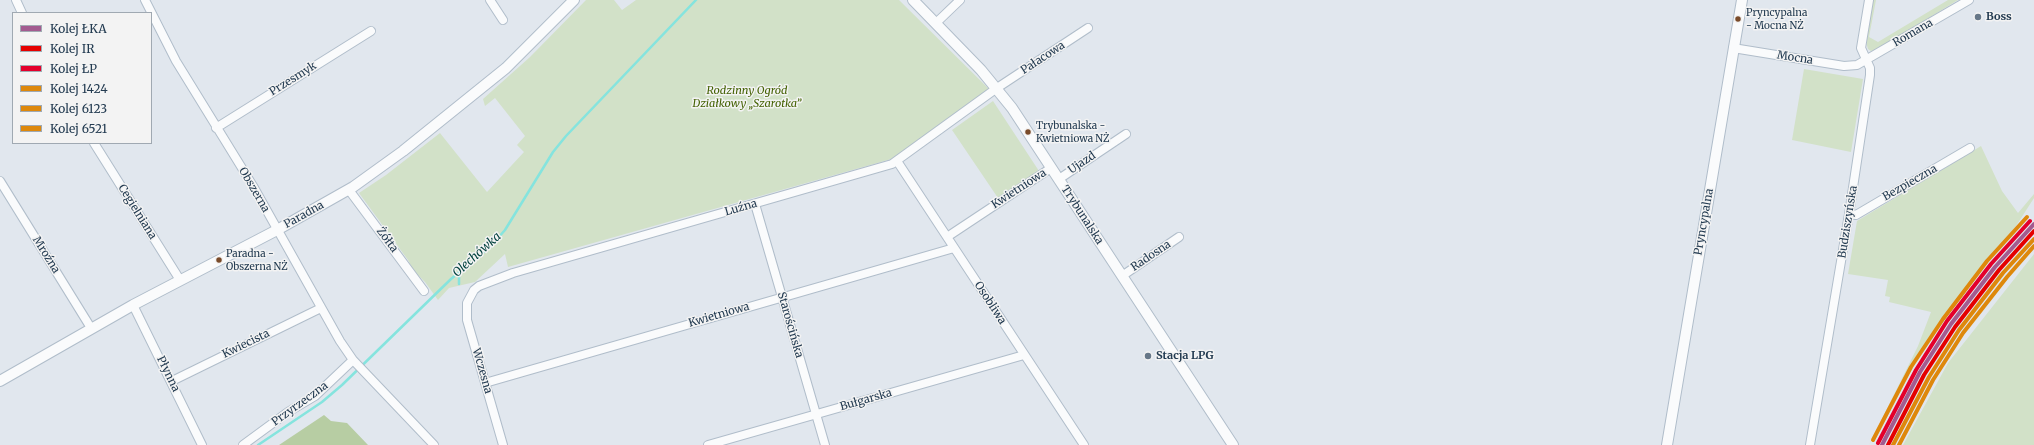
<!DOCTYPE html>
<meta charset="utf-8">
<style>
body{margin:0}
#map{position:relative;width:2034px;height:445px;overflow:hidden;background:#e1e7ee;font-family:Merriweather,serif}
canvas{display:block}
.legend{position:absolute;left:12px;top:12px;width:140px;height:132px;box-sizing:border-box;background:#f3f3f3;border:1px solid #a0a9b2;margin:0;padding:5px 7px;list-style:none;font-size:12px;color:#233b51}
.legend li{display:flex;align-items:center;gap:8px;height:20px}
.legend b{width:20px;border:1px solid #a0a9b2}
</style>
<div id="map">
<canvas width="2034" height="445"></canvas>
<ul class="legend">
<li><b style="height:5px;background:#a35b8f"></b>Kolej ŁKA</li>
<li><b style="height:5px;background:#e50000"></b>Kolej IR</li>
<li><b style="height:5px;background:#e4002b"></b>Kolej ŁP</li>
<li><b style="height:5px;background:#de880c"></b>Kolej 1424</li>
<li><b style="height:5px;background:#de880c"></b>Kolej 6123</li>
<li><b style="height:5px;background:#de880c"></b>Kolej 6521</li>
</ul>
</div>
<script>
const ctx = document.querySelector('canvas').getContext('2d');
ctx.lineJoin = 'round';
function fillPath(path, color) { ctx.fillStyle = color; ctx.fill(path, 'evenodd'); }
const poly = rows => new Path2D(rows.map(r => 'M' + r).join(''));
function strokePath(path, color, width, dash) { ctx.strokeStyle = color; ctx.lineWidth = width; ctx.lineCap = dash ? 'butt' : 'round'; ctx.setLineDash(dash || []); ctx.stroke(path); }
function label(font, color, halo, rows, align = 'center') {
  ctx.font = font + ' Merriweather,serif'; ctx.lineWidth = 3; ctx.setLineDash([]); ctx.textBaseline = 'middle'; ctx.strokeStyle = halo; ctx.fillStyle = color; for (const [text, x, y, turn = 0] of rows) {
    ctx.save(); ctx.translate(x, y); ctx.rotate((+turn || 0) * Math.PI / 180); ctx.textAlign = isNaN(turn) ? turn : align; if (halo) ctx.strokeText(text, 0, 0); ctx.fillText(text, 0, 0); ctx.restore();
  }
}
const green = poly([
 [586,0,614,0,622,10,636,0,899,0,990,90,895,158,508,267,505,254,475,282,449,288,438,300,425,282,413,270,408,260,359,193,386,175,440,133,487,192,524,152,517,145,525,136,495,98,485,106,483,99,530,57],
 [1873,0,1876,0,1869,37,1878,42,1948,0,1958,0,1878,49,1871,51,1868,49,1866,42],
 [1804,69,1863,79,1851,152,1792,140],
 [993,101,1039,171,998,198,952,130],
 [1981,146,2002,191,2018,213,2034,194,2034,198,2016,226,1947,314,1914,365,1869,445,1918,346,1931,312,1889,302,1890,297,1885,296,1888,280,1848,274,1857,221],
 [2034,254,2034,445,1903,445,1948,363]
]);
const forest = poly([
 [324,415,331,421,347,423,368,445,279,445]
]);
const stream = poly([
 [459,284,459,273],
 [258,445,322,402,342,385,451,279,491,246,505,230,553,152,566,136,696,0]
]);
const minor = poly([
 [16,0,22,13],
 [145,0,176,61,253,186,340,341,353,360,434,445],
 [490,0,503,20],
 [936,23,960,0],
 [1733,48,1844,66,1857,65,1969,0],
 [216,128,371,31],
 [94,143,180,280],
 [897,161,1084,445],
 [1059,179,1126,134],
 [0,181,91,328],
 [349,190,424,291],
 [755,204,825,445],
 [1849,214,1856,215,1970,148],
 [947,237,1051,168],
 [1122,276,1179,237],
 [133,305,202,445],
 [172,381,321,308],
 [485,383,954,248],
 [243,445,288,412,315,396,353,360],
 [503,445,467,320,467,303,474,290,479,286,513,273,892,164,997,88,1088,28],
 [708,445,1024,355],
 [1810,445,1849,214,1870,75,1870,68,1861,48,1869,0]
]);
const tertiary = poly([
 [913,0,981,70,1012,108,1233,445],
 [0,381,133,305,277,230,353,187,403,151,506,68,574,0],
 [1667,445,1742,0]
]);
const rail1 = poly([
 [1882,445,1920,372,1951,324,1995,267,2034,224]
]);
const rail2 = poly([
 [1888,445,1924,375,1955,327,1999,270,2034,231]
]);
const rail3 = poly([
 [1878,443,1916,370,1947,321,1991,264,2030,221]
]);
const rail4 = poly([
 [1893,445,1929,377,1959,330,2003,273,2034,239]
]);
const rail5 = poly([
 [1873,440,1911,367,1943,319,1987,261,2027,217]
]);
const rail6 = poly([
 [1899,445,1933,380,1963,333,2007,277,2034,246]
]);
const markers = [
 [1978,17,4,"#678"],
 [1738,19,3.5,"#7a4b2a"],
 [1028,132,3.5,"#7a4b2a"],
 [219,260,3.5,"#7a4b2a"],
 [1148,356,4,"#678"]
];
const busNames = [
 ["Pryncypalna",1746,13],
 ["- Mocna NŻ",1746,26],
 ["Trybunalska -",1036,126],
 ["Kwietniowa NŻ",1036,139],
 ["Paradna -",226,254],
 ["Obszerna NŻ",226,267]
];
const poiNames = [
 ["Boss",1986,17],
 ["Stacja LPG",1156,356]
];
const streetNames = [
 ["Romana",1913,33,-30],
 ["Pałacowa",1043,58,-33],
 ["Mocna",1795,58,9],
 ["Przesmyk",293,79,-32],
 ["Ujazd",1082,163,-34],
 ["Bezpieczna",1910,183,-30],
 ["Kwietniowa",1019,189,-33],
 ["Obszerna",254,190,60],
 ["Luźna",741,208,-16],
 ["Cegielniana",137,212,58],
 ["Paradna",304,215,-29],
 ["Trybunalska",1082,215,57],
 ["Pryncypalna",1704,222,-80],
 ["Budziszyńska",1848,222,-81],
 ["Żółta",387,240,53],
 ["Mroźna",46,255,58],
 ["Radosna",1151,256,-34],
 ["Osobliwa",990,303,57],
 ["Kwietniowa",719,315,-16],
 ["Starościńska",790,325,74],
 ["Kwiecista",246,344,-26],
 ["Wczesna",482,371,74],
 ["Płynna",168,374,64],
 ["Bułgarska",866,400,-16],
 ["Przyrzeczna",300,404,-36]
];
const parkNames = [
 ["Rodzinny Ogród",747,91],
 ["Działkowy „Szarotka”",747,104]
];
const waterNames = [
 ["Olechówka",477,255,-42]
];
fillPath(green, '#d2e1c8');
fillPath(forest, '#b7cda3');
strokePath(stream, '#85e4de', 2.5);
strokePath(minor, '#b0bdca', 10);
strokePath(tertiary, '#b0bdca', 12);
strokePath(minor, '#fafbfc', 8);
strokePath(tertiary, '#fafbfc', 10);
strokePath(rail1, '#a35b8f', 4);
strokePath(rail2, '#e50000', 4);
strokePath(rail3, '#e4002b', 4);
strokePath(rail4, '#de880c', 4);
strokePath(rail5, '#de880c', 4);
strokePath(rail6, '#de880c', 4);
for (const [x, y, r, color] of markers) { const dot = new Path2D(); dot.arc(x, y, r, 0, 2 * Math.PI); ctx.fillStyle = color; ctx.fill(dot); strokePath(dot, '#f3f3f3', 1.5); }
label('10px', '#233b51', '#f3f3f3', busNames, 'left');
label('bold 11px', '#233b51', '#f3f3f3', poiNames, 'left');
label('11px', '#233b51', '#f3f3f3', streetNames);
label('italic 11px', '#436102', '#f3f3f3', parkNames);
label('italic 12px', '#01413d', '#f3f3f3', waterNames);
</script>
